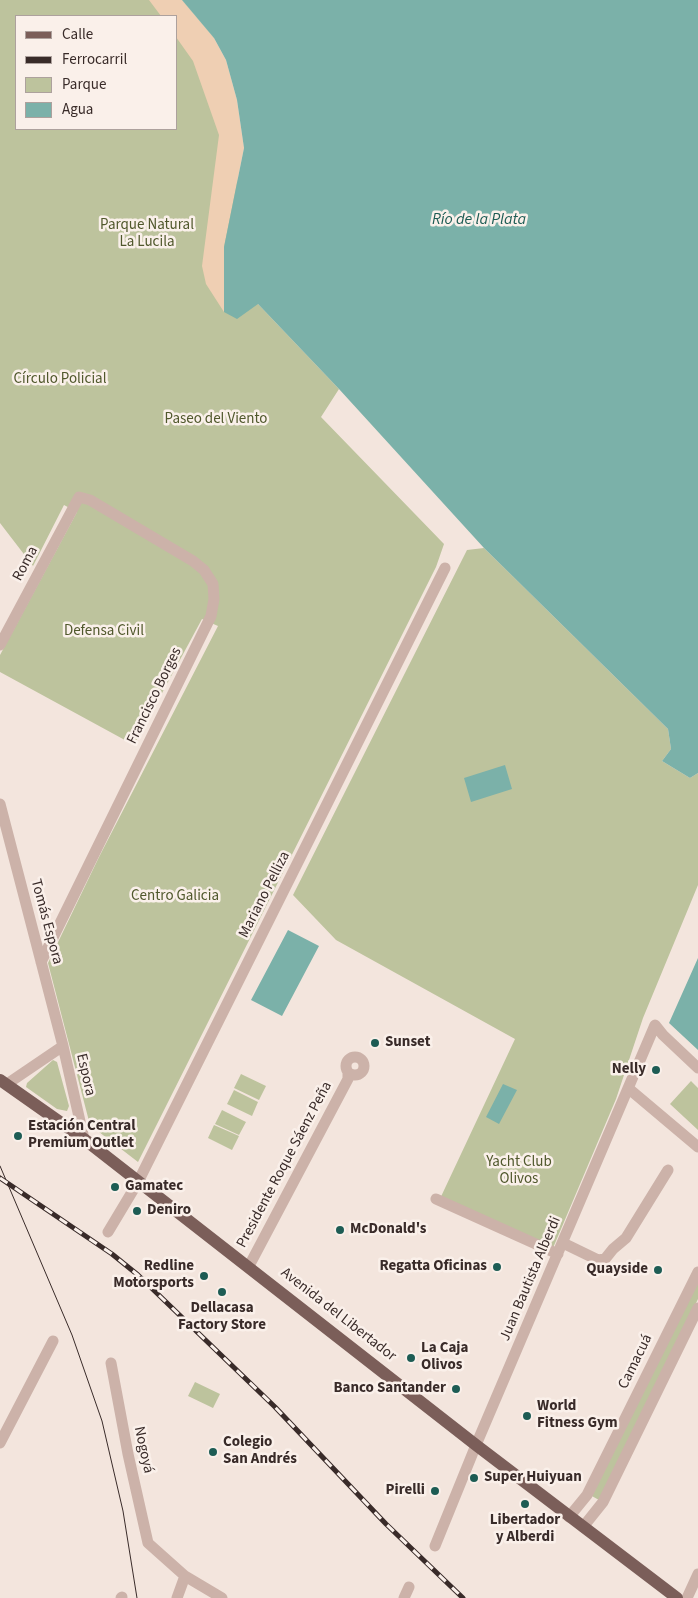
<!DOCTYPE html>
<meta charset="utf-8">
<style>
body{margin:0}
#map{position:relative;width:698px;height:1598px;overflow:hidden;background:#f3e5dd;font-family:"Source Sans 3",sans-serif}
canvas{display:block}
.legend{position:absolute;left:15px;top:15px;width:162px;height:115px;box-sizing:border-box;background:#faf0ea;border:1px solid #ada19d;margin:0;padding:6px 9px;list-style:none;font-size:15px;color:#392b29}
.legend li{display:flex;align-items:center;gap:10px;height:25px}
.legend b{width:25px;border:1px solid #ada19d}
</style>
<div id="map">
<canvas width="698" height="1598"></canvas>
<ul class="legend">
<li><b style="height:6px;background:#7b5e59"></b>Calle</li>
<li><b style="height:6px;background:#392b29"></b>Ferrocarril</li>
<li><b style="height:14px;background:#bdc39d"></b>Parque</li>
<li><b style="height:14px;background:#7bb1a9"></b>Agua</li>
</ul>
</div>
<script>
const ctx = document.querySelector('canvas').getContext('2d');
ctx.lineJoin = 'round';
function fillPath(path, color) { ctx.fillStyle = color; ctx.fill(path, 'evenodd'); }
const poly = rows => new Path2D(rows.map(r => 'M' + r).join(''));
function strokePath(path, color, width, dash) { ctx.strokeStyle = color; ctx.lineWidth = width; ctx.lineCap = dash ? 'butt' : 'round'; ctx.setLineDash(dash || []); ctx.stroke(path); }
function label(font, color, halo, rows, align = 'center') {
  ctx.font = font + ' "Source Sans 3",sans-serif'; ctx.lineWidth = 5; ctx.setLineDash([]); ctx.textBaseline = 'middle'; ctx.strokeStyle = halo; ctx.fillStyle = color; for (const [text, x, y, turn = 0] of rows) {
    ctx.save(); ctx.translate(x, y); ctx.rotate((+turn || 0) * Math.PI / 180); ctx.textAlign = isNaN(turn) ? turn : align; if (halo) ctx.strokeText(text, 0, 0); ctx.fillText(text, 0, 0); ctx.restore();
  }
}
const green = poly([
 [0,0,182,0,214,38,258,304,339,389,321,417,444,544,436,567,138,1162,90,1125,48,963,99,857,218,626,202,619,134,745,0,672,0,655,77,512,64,505,33,566,0,523],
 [16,16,176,16,176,129,16,129],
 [484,548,668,729,671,749,662,761,690,778,698,773,698,885,643,1018,616,1099,550,1255,438,1203,515,1039,336,940,293,895,467,550],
 [53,1060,57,1062,69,1106,67,1111,57,1109,26,1087,27,1083],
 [241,1074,266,1086,259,1100,234,1088],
 [691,1081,698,1088,698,1130,670,1104],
 [234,1090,258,1102,252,1116,227,1104],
 [222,1110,246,1122,239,1135,215,1124],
 [214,1125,239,1136,232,1150,208,1138],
 [698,1279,698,1299,599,1500,590,1495],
 [195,1382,220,1394,213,1408,188,1396]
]);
const sand = poly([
 [149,0,182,0,214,38,226,60,237,100,244,148,224,247,224,312,206,284,202,266,219,135,193,61,176,37,176,16,161,16]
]);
const water = poly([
 [182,0,698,0,698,773,690,778,662,761,671,749,668,729,484,548,339,389,258,304,237,319,224,312,224,247,244,148,237,100,226,60,214,38],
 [505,765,512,789,471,802,464,778],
 [288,930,319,946,282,1016,251,1000],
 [698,958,698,1050,669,1023],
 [503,1084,517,1090,499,1124,486,1117]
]);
const minor = poly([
 [0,645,79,497,90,500,193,561,204,570,213,584,214,599,211,616,41,962],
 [0,804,63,1046,84,1139],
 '346 1066a9 9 0 1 1 18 0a9 9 0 1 1-18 0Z',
 [7,1084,63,1046],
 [628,1088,698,1147],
 [436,1199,558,1254],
 [108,1232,138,1182,445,568],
 [563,1243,598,1260,605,1259,613,1249,626,1238,668,1170],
 [249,1266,348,1079,348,1072],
 [111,1363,128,1454,148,1543,185,1576,222,1598],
 [0,1443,53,1341],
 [569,1517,587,1495,698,1272],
 [583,1527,603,1502,698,1308],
 [435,1546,476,1445,655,1025,663,1035,698,1068],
 [121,1598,122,1597],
 [177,1598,185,1576],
 [404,1598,409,1587],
 [687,1598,698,1574]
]);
const primary = poly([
 [0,1080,84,1139,476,1445,677,1598]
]);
const tram = poly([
 [0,1166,72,1335,102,1421,123,1511,137,1598]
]);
const rail = poly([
 [0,1178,112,1254,138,1275,275,1407,386,1524,463,1598]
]);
const markers = [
 [375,1043,5,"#1d5c54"],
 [656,1070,5,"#1d5c54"],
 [18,1136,5,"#1d5c54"],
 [115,1187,5,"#1d5c54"],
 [137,1211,5,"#1d5c54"],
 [340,1230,5,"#1d5c54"],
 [497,1267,5,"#1d5c54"],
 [658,1270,5,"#1d5c54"],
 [204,1276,5,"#1d5c54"],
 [222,1292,5,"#1d5c54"],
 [411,1358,5,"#1d5c54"],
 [456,1389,5,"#1d5c54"],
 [527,1416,5,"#1d5c54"],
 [213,1452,5,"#1d5c54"],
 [474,1478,5,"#1d5c54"],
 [435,1491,5,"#1d5c54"],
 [525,1504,5,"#1d5c54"]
];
const parkNames = [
 ["Parque Natural",147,226],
 ["La Lucila",147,243],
 ["Círculo Policial",60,380],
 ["Paseo del Viento",216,420],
 ["Defensa Civil",104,632],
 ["Centro Galicia",175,897],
 ["Yacht Club",519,1163],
 ["Olivos",519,1180]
];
const streetNames = [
 ["Roma",26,564,-62],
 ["Francisco Borges",155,696,-64],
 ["Mariano Pelliza",265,895,-63],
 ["Tomás Espora",46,922,75],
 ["Espora",85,1075,77],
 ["Presidente Roque Sáenz Peña",285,1165,-62],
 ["Juan Bautista Alberdi",531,1279,-67],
 ["Avenida del Libertador",338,1315,38],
 ["Camacuá",636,1362,-64],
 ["Nogoyá",143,1450,78]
];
const poiNames = [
 ["Sunset",385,1043],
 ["Nelly",646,1070,"right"],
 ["Estación Central",28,1127],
 ["Premium Outlet",28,1144],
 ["Gamatec",125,1187],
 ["Deniro",147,1211],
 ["McDonald's",350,1230],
 ["Redline",194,1267,"right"],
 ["Motorsports",194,1284,"right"],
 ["Regatta Oficinas",487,1267,"right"],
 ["Quayside",648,1270,"right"],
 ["Dellacasa",222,1309,"center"],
 ["Factory Store",222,1326,"center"],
 ["La Caja",421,1349],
 ["Olivos",421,1366],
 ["Banco Santander",446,1389,"right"],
 ["World",537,1407],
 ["Fitness Gym",537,1424],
 ["Colegio",223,1443],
 ["San Andrés",223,1460],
 ["Super Huiyuan",484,1478],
 ["Pirelli",425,1491,"right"],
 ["Libertador",525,1521,"center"],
 ["y Alberdi",525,1538,"center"]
];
const waterNames = [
 ["Río de la Plata",479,220]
];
fillPath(green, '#bdc39d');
fillPath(sand, '#efcfb3');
fillPath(water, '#7bb1a9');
strokePath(minor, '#ccb2a9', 11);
strokePath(primary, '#7b5e59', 12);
strokePath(tram, '#392b29', 1);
strokePath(rail, '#392b29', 5);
strokePath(rail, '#faf0ea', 3, [9]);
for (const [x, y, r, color] of markers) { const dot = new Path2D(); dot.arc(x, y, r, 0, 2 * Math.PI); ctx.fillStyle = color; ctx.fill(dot); strokePath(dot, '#faf0ea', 2); }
label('15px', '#50582c', '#faf0ea', parkNames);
label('15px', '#392b29', '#faf0ea', streetNames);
label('bold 15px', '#392b29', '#faf0ea', poiNames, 'left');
label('italic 16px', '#1d5c54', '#faf0ea', waterNames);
</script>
